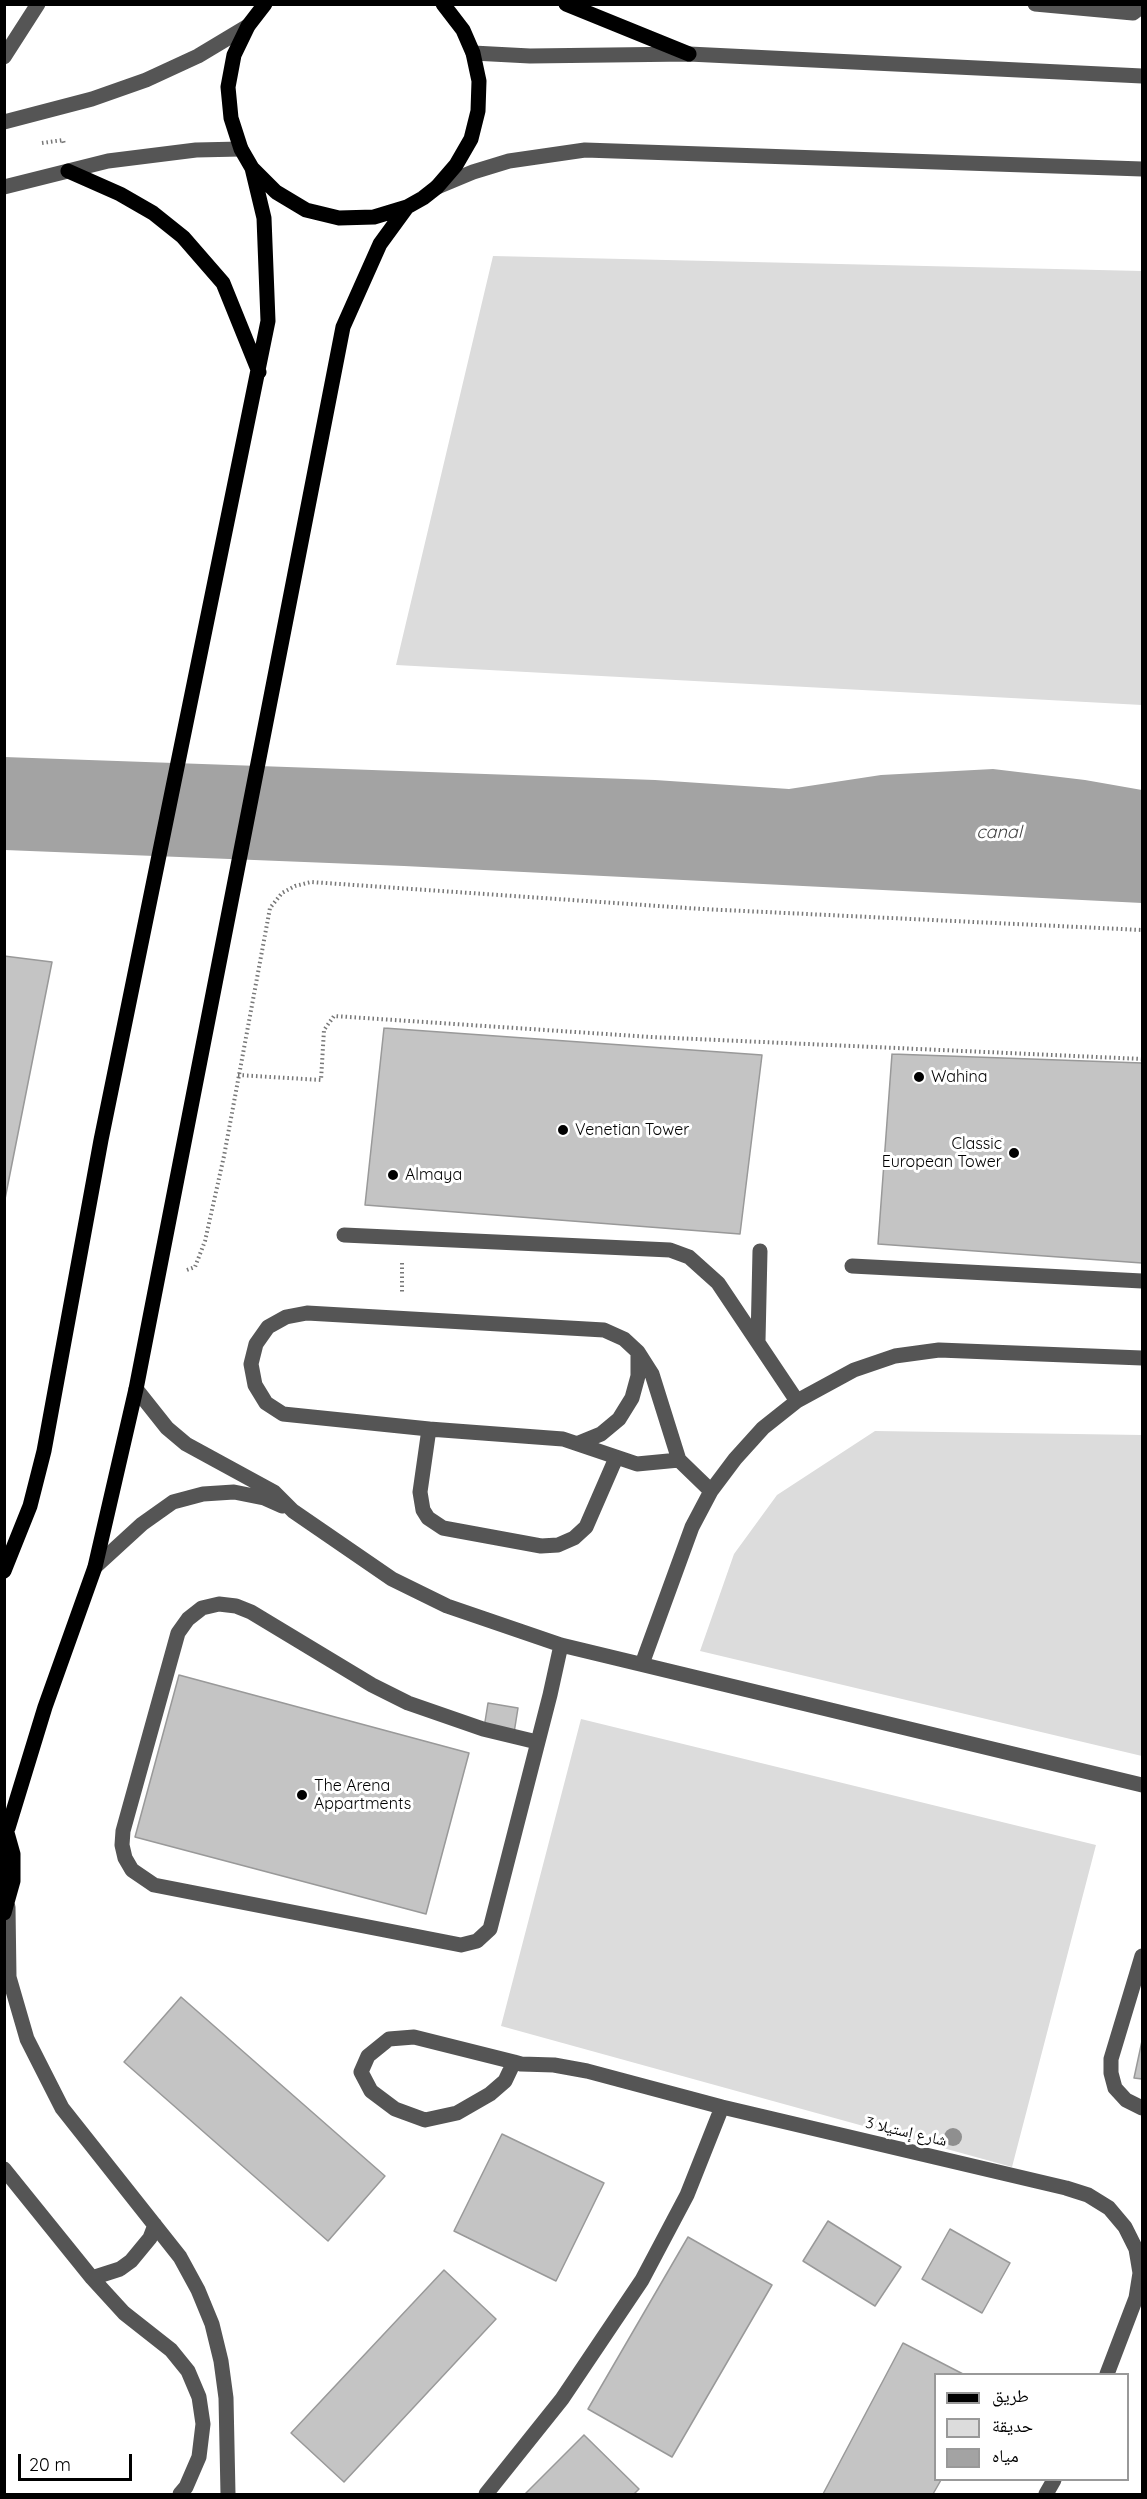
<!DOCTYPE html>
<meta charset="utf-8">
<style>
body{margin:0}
#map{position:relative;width:1147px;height:2499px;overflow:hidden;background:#fff;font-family:Quicksand,"Noto Naskh Arabic",sans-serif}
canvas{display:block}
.frame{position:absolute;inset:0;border:6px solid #000;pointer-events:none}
.legend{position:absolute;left:934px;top:2373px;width:195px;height:108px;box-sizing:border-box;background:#fff;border:2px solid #999;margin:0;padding:8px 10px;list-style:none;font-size:18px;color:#000}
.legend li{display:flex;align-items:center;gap:12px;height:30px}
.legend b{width:30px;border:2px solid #999}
.scale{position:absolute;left:18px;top:2454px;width:114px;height:27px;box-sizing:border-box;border:3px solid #000;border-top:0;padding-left:8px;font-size:18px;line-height:21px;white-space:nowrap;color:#000;-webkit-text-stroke:4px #fff;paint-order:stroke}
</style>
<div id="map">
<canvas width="1147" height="2499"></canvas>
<div class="frame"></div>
<ul class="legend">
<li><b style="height:8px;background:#000"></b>طريق</li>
<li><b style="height:16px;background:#dcdcdc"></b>حديقة</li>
<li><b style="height:16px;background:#a3a3a3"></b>مياه</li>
</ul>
<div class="scale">20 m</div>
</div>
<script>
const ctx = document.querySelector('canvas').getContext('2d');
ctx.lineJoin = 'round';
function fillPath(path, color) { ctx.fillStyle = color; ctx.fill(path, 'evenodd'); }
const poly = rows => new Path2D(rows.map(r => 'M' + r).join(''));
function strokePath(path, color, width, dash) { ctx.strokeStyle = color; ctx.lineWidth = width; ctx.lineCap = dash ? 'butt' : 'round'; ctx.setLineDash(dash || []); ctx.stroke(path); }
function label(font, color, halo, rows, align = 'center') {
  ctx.font = font + ' Quicksand,"Noto Naskh Arabic",sans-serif'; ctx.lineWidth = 6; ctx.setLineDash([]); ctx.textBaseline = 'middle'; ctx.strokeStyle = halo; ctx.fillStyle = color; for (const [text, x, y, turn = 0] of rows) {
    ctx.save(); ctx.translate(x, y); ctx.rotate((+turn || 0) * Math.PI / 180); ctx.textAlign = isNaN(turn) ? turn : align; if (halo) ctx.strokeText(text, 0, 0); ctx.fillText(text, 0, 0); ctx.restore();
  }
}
const green = poly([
 [493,256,1142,271,1142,705,396,665],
 [875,1431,1142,1435,1142,1756,700,1651,734,1554,777,1495],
 [581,1719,1096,1845,1012,2167,501,2026]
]);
const water = poly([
 [4,757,655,780,789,789,881,775,993,769,1085,780,1142,790,1142,903,404,866,5,850]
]);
const building = poly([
 [4,956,52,962,4,1204,4,956],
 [384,1028,762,1055,740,1234,365,1205,384,1028],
 [892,1054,1142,1063,1142,1263,878,1244,892,1054],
 [179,1675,469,1753,426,1914,135,1837,179,1675],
 [488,1703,518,1708,514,1733,484,1728,488,1703],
 [181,1997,385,2176,328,2241,124,2062,181,1997],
 [1142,2041,1142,2079,1134,2078,1142,2041],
 [502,2134,604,2183,556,2281,454,2231,502,2134],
 [828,2221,901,2267,875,2306,803,2261,828,2221],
 [950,2229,1010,2263,982,2313,922,2279,950,2229],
 [688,2237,772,2285,672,2457,588,2409,688,2237],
 [444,2270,496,2319,344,2482,291,2433,444,2270],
 [903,2343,963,2374,936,2374,936,2480,941,2480,933,2494,823,2494,903,2343],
 [584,2435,639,2489,634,2494,525,2494,584,2435]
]);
const path = poly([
 [42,143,63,140,64,144],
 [238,1075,321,1080,324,1030,334,1016,651,1037,1142,1059],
 [402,1263,402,1292],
 [187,1270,195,1267,205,1241,224,1156,270,908,282,893,295,886,311,882,702,909,1142,930]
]);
const minor = poly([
 [1035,4,1133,13,1142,6],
 [473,53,530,56,689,54,1142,76],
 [4,57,38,4],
 [4,122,92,99,146,80,198,56,248,26],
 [4,187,108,161,196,150,241,149],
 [437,187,473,172,509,161,585,150,1142,169],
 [344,1235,670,1250,689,1257,718,1283,797,1401],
 [852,1266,1142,1281],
 [758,1341,760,1251],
 [136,1389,167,1428,186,1444,274,1492,293,1511,392,1579,447,1606,561,1645,1142,1785],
 [429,1429,420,1492,423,1510,428,1518,443,1528,541,1546,558,1545,574,1538,586,1527,616,1458],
 [579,1443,601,1434,619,1419,632,1398,638,1376,638,1352],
 [679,1460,637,1464,563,1439,429,1429,283,1414,266,1403,255,1385,251,1364,256,1344,268,1327,286,1317,307,1313,604,1330,624,1339,638,1352,652,1374,679,1460,711,1491],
 [95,1567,142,1524,173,1502,203,1494,234,1492,264,1498,282,1506],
 [642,1664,692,1527,711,1491,735,1459,763,1428,797,1401,854,1370,895,1356,939,1350,1142,1358],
 [537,1742,483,1729,408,1703,372,1685,251,1612,236,1606,219,1604,202,1608,188,1619,178,1633,123,1831,122,1845,125,1858,132,1870,154,1885,461,1945,477,1941,490,1929,550,1695,561,1645],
 [8,1907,9,1977,27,2039,62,2108,180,2257,198,2290,212,2324,221,2361,226,2398,228,2494],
 [1142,1956,1111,2059,1111,2073,1115,2088,1126,2100,1142,2108],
 [514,2062,505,2081,490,2094,457,2113,425,2120,395,2109,371,2091,361,2072,368,2056,389,2039,414,2037,514,2062,521,2064,554,2065,587,2071,722,2107,1066,2188,1088,2195,1109,2208,1125,2227,1136,2249,1140,2273,1136,2298,1107,2374],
 [4,2169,92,2278,124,2313,171,2350,188,2371,199,2397,203,2424,199,2457,186,2487,180,2494],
 [92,2278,120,2269,131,2261,150,2238,155,2225],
 [486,2494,562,2399,642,2280,687,2195,722,2107],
 [1046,2494,1054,2480]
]);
const major = poly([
 [265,4,248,26,234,55,228,87,231,118,241,149,252,168,276,192,306,210,339,218,374,217,407,207,423,198,437,187,456,165,471,139,478,111,479,81,473,53,463,30,443,4],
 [566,4,689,54],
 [68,171,120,194,153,213,183,237,223,283,259,372],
 [4,1571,30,1506,44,1451,101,1140,268,321,264,218,252,168],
 [4,1822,13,1854,13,1881,4,1913],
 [8,1828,45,1707,95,1567,136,1389,343,327,380,244,407,207]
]);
const trees = [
 [953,2137]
];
const markers = [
 [919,1077,6,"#000"],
 [563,1130,6,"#000"],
 [1014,1153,6,"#000"],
 [393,1175,6,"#000"],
 [302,1795,6,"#000"]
];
const poiNames = [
 ["Wahina",931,1077],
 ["Venetian Tower",575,1130],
 ["Classic",1002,1144,"right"],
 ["European Tower",1002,1162,"right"],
 ["Almaya",405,1175],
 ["The Arena",314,1786],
 ["Appartments",314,1804]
];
const streetNames = [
 ["شارع إستيلا 3",906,2132,13]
];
const waterNames = [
 ["canal",999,833]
];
fillPath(green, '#dcdcdc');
fillPath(water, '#a3a3a3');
fillPath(building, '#c4c4c4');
strokePath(building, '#999', 1.5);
strokePath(path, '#777', 4, [1.5, 3]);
strokePath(minor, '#555', 15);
strokePath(major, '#000', 15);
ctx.fillStyle = '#8f8f8f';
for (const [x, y] of trees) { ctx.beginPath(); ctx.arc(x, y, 9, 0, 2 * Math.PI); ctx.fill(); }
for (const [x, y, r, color] of markers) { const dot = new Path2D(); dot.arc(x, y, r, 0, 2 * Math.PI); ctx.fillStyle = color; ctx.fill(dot); strokePath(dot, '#fff', 2); }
label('16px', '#000', '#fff', poiNames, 'left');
label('16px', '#000', '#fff', streetNames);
label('italic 18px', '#444', '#fff', waterNames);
</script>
